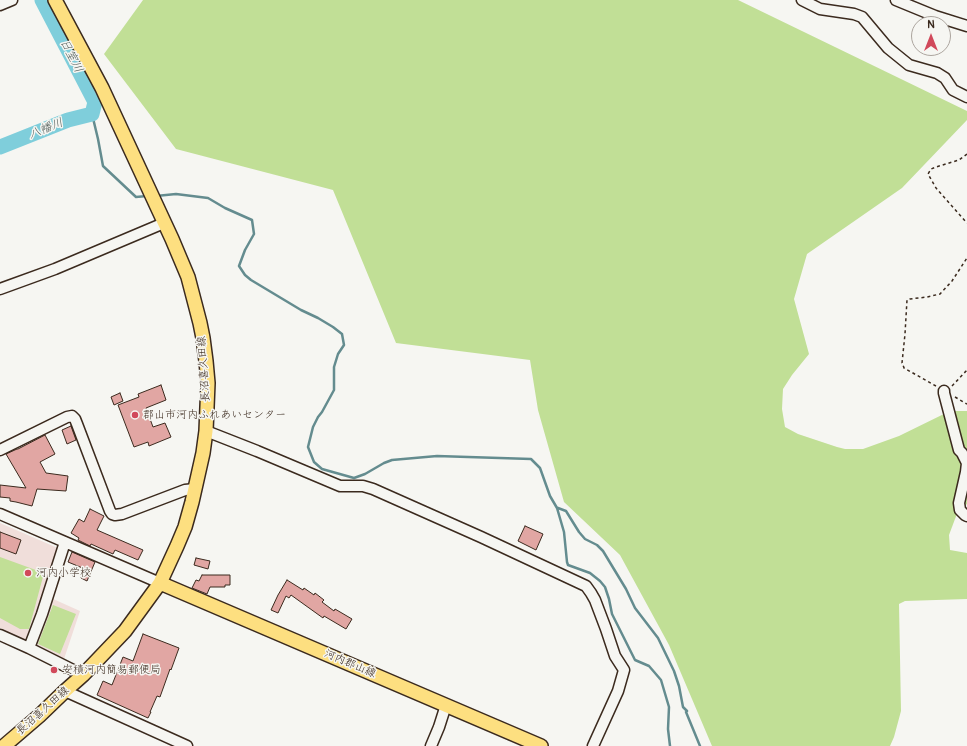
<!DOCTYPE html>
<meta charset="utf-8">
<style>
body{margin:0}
#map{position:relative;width:967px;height:746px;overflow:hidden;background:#f6f6f2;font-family:Pangolin,sans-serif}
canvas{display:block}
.north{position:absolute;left:911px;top:16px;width:40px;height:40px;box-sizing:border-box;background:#f6f6f2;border:1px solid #aba49d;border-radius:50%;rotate:0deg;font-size:11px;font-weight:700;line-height:16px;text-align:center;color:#3b2a1e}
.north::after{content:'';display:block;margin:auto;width:14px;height:18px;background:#d1495b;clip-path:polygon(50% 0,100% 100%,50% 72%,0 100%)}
</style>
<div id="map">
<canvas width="967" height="746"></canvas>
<div class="north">N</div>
</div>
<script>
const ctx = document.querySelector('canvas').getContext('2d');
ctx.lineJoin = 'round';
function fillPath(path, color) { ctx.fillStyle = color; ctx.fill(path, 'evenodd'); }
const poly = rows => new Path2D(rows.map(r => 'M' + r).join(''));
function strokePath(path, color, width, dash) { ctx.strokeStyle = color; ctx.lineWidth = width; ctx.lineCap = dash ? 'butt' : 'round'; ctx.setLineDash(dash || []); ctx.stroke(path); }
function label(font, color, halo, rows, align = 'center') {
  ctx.font = font + ' Pangolin,"Klee One",sans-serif'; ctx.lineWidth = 3; ctx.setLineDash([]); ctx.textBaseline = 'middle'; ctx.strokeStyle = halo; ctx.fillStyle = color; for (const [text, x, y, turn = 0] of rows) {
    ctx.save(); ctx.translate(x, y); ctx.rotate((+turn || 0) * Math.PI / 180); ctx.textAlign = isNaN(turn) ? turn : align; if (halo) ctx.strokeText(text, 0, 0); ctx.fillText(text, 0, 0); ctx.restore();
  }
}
const built = poly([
 [0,523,60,549,51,598,80,611,63,662,0,628]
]);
const green = poly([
 [143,0,738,0,967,111,967,120,902,188,807,254,794,299,809,354,792,375,783,389,782,409,785,427,798,434,837,447,845,449,863,449,899,436,950,411,967,411,967,504,958,511,949,535,950,550,967,553,967,599,905,601,899,604,901,711,894,737,890,746,712,746,669,645,620,555,564,502,538,410,530,360,396,343,333,190,176,149,104,54],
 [0,557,44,573,29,629,20,629,0,618],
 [53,605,76,614,60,654,38,644]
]);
const stream = poly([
 [92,114,98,139,103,166,136,197,147,196],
 [156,196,176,194,208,198,225,208,252,220,254,234,245,250,239,266,245,275,251,280,301,310,318,318,333,327,342,334,344,345,338,354,334,367,334,390,322,412,318,417,313,427,308,447,314,462,322,469,354,478,365,474,384,463,392,460,437,456,531,459,540,468,550,496,557,508,564,532,567,562,568,565,590,573,600,581,605,587,609,599,612,614,635,660,649,666,661,680,669,707,668,729,670,746],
 [558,508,566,511,579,532,585,539,597,545,603,551,626,589,635,608,658,638,674,671,679,686,683,707,687,711,686,712,700,746]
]);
const river = poly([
 [0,147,68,120,92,114,95,102,42,0]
]);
const building = poly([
 [161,385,166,400,146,408,153,427,165,423,171,437,149,446,148,442,134,447,118,405,139,397,138,394,161,385],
 [120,393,123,401,114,405,111,397,120,393],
 [71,426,76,440,67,444,62,430,71,426],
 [45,435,55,454,40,462,46,473,68,476,66,491,37,489,32,506,16,502,10,501,10,498,0,497,0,485,26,488,6,454,17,449,18,449,45,435],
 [90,509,104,516,97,530,143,550,138,560,115,550,113,554,91,544,90,546,78,540,79,538,71,533,79,519,84,522,90,509],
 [525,526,543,534,536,550,518,541,525,526],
 [0,532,21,540,16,554,0,548,0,532],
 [72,552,95,562,87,581,81,578,85,569,68,562,72,552],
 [196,558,210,561,208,569,194,565,196,558],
 [202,575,230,575,230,585,225,585,225,587,210,587,207,594,192,588,196,580,199,581,202,575],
 [287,580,303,590,304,588,314,595,315,593,324,600,322,602,334,611,335,609,352,619,346,629,324,616,323,618,291,595,289,598,286,596,278,613,271,610,278,595,287,580],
 [143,634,179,648,171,670,170,669,160,697,157,696,150,712,151,712,148,718,97,695,103,681,112,685,123,657,133,661,143,634]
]);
const path = poly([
 [967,154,959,160,936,167,931,169,928,174,936,188,967,223],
 [936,386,904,368,903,365,902,363,905,334,907,300,910,299,927,297,940,294,952,281,967,258],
 [952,386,967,370],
 [955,397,967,404]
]);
const minor = poly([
 [802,0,820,9,854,14,862,17,888,48,909,65,937,73,945,78,953,90,967,97],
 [896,0,935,16,967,26],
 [0,5,12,0],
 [0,289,55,269,164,223],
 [944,391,944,393,959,450,962,453,967,463,966,472,959,503,960,510,965,515,967,516],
 [206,431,257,451,340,486,363,486,373,489,481,537,586,586,591,593,595,600,606,629,615,656,624,670,618,691,593,746],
 [0,450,67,417,72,416,75,419,77,424,110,511,112,514,115,515,122,514,185,490,195,489],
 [0,514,160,583],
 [0,635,29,648,83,675],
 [29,648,42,614,65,542],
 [65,691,187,746],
 [431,746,439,727,446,705]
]);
const major = poly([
 [160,583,541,746],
 [4,746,39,716,65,691,83,675,125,631,160,583,177,546,185,527,192,502,203,453,206,431,208,383,206,361,203,338,200,323,188,277,172,239,102,88,55,0]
]);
const markers = [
 [135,415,4,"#d1495b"],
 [28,573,4,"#d1495b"],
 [54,670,4,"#d1495b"]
];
const streetNames = [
 ["長沼喜久田線",204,369,-94],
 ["河内郡山線",350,664,23],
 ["長沼喜久田線",43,711,-42]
];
const poiNames = [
 ["郡山市河内ふれあいセンター",143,415],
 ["河内小学校",36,573],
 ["安積河内簡易郵便局",62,670]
];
const waterNames = [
 ["日室川",71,56,63],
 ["八幡川",46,129,-22]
];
fillPath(built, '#f0deda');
fillPath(green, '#c1df96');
strokePath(stream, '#648c8f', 2.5);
strokePath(river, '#7fcedb', 15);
fillPath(building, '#e1a6a3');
strokePath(building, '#3b2a1e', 1);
strokePath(minor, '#3b2a1e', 13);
strokePath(major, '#3b2a1e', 16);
strokePath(path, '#3b2a1e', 1.5, [3, 3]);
strokePath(minor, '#f6f6f2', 10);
strokePath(major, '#fddf80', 13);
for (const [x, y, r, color] of markers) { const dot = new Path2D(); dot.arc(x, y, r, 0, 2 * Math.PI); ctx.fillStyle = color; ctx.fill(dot); strokePath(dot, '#f6f6f2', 1.5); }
label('11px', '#3b2a1e', '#f6f6f2', streetNames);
label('11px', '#3b2a1e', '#f6f6f2', poiNames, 'left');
label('italic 12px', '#4f5b57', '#f6f6f2', waterNames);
</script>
